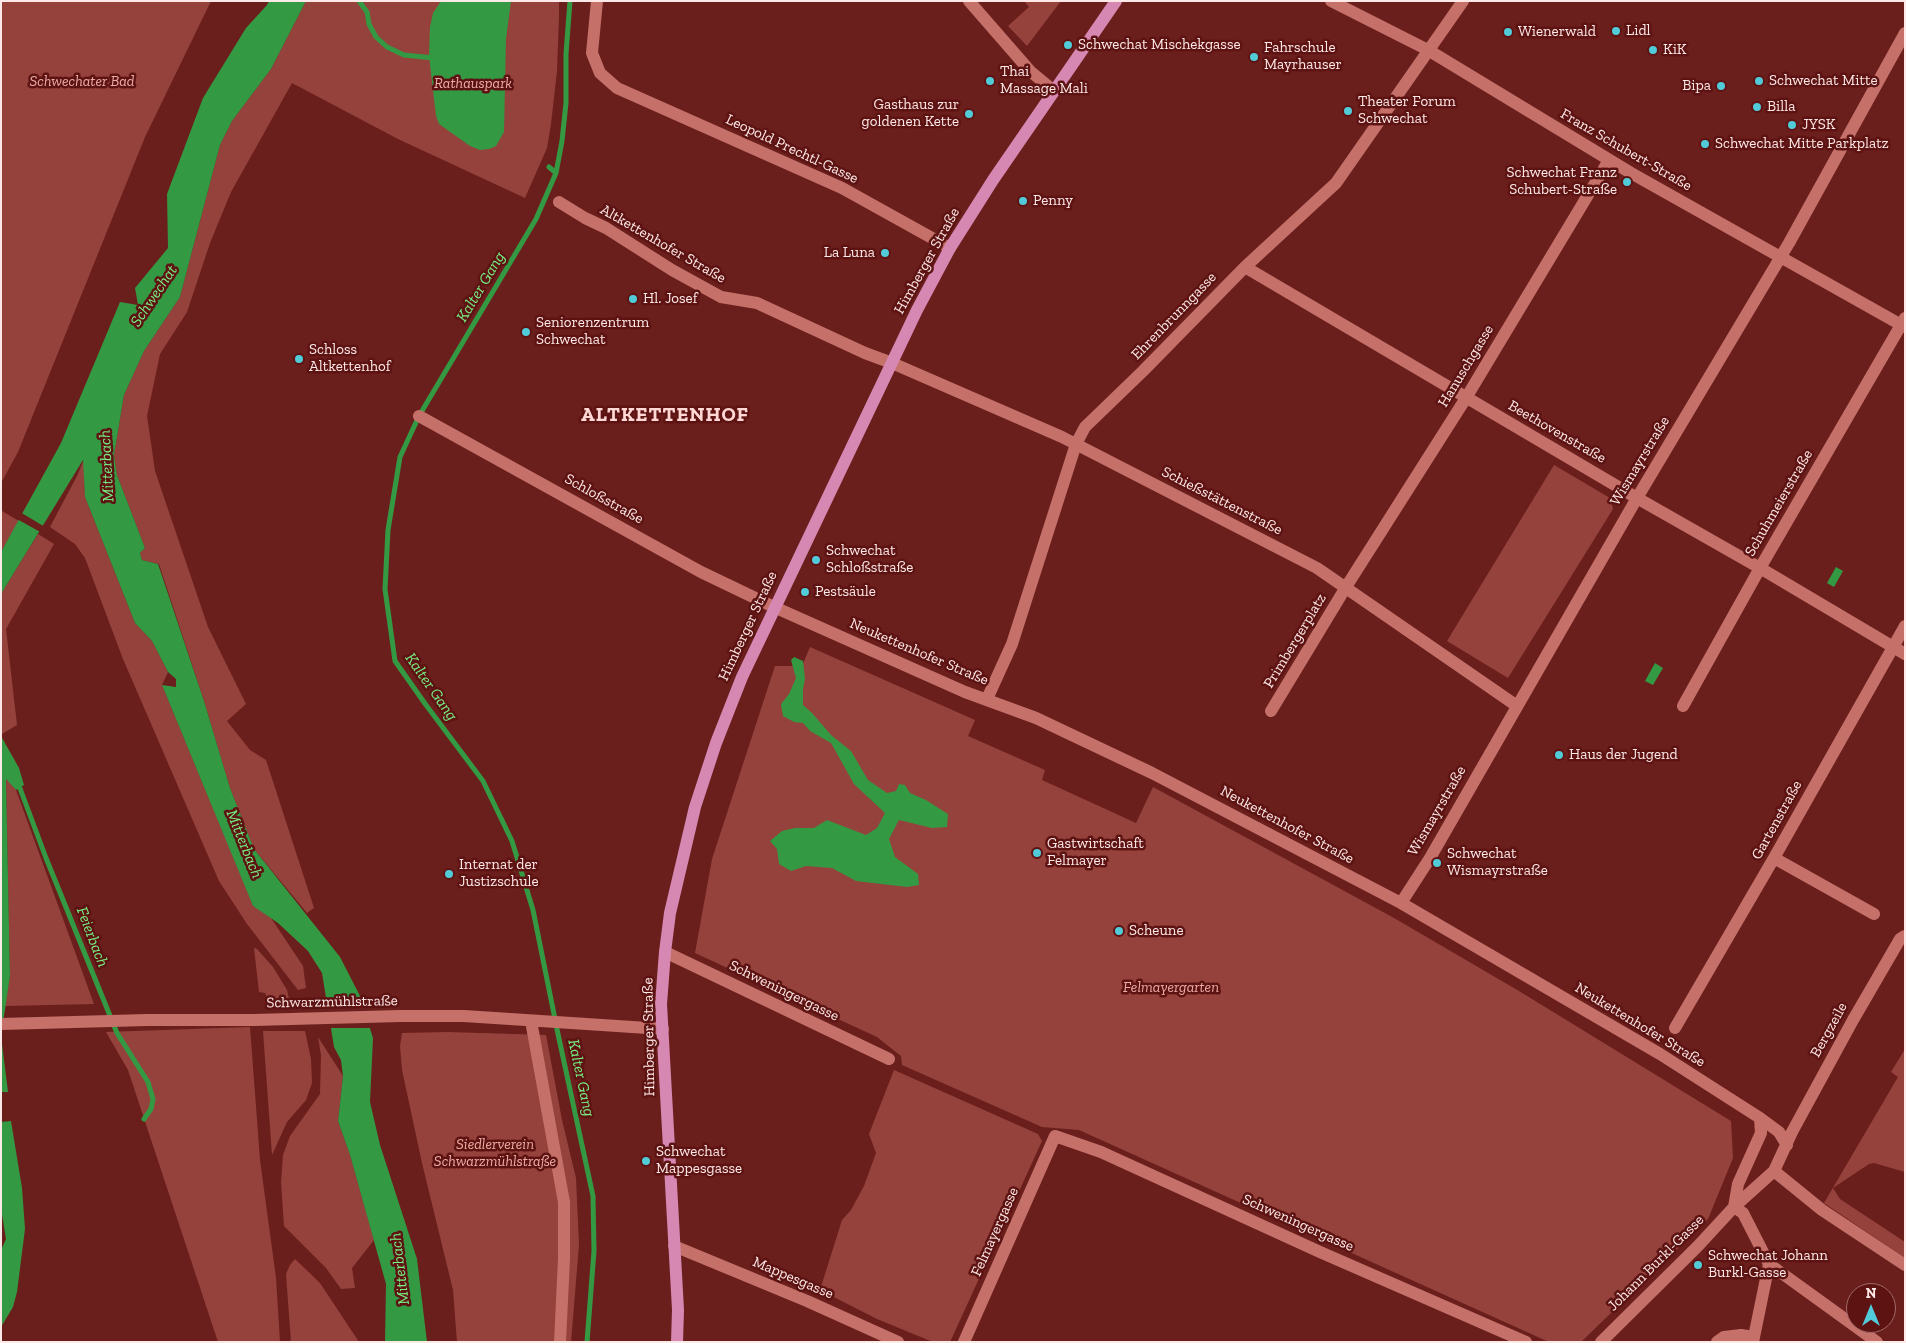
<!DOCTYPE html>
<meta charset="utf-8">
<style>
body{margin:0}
#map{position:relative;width:1906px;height:1343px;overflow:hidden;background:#6b1f1d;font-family:"Zilla Slab",serif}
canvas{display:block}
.frame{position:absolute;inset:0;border:2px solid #fde9e7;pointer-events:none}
.north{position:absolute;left:1846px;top:1283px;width:50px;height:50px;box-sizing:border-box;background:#5e1313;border:1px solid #9e6968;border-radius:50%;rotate:0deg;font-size:14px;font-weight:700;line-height:20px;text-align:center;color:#fde9e7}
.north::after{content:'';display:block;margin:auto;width:18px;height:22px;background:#52cbd9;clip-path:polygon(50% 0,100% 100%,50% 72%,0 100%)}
</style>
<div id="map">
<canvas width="1906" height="1343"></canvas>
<div class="frame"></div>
<div class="north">N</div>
</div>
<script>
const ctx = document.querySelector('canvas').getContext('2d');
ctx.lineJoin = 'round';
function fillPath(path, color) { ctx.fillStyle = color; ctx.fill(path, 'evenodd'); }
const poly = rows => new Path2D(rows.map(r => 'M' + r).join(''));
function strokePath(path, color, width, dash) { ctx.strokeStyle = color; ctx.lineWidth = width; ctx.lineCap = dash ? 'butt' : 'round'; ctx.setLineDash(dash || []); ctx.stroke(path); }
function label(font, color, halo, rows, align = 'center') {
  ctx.font = font + ' "Zilla Slab",serif'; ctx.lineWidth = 5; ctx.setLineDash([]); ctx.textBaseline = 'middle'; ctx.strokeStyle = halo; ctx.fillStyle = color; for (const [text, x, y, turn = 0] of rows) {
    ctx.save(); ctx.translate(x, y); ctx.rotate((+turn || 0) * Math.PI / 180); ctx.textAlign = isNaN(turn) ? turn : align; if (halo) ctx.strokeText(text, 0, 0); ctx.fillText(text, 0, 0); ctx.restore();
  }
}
const green = poly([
 [1,1,211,1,145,137,18,452,1,483],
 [306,1,559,1,559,16,557,71,551,124,547,148,525,198,398,139,292,83,231,192,210,243,187,312,160,354,147,416,155,471,208,627,246,704,227,721,250,750,266,760,314,908,307,913,254,849,230,788,204,701,159,564,142,560,140,553,145,548,117,475,114,455,124,395,144,351,180,297,220,145,232,121,271,69],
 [1024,1,1061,1,1027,46,1008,26,1029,7],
 [84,459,85,497,135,623,152,641,168,672,162,685,253,905,271,918,303,966,306,988,298,990,247,924,219,881,123,659,85,558,75,544,50,527,77,476],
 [1554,465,1610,498,1613,509,1508,678,1447,641],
 [2,511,19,521,1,552,1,513],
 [38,534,54,544,6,629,17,725,2,734,1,594],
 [810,647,975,720,968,736,1045,770,1042,780,1136,823,1153,787,1394,918,1519,991,1731,1121,1733,1158,1708,1219,1581,1342,1549,1342,1079,1130,1042,1127,902,1065,901,1056,877,1037,695,953,712,859,775,666,802,666],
 [6,778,16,790,94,1004,5,1006,10,976],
 [254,948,257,949,273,967,287,990,289,999,268,1000,265,993,259,992],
 [250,1027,260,1160,276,1278,280,1342,218,1342,128,1070,106,1032],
 [263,1031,305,1031,311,1059,312,1083,306,1100,287,1122,272,1155],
 [447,1032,546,1035,562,1120,576,1178,579,1245,571,1342,457,1342,453,1290,422,1163,402,1070,400,1046,402,1033],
 [318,1037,343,1076,338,1121,350,1155,374,1240,352,1268,355,1288,341,1289,326,1268,284,1226,281,1182,283,1155,290,1136,320,1094,321,1055],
 [1905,1049,1905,1172,1874,1163,1869,1164,1833,1188,1840,1199,1905,1242,1905,1258,1824,1203,1898,1077,1891,1072],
 [894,1070,1038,1134,1042,1141,950,1342,933,1342,877,1319,820,1290,842,1220,851,1210,864,1186,876,1153,869,1134],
 [295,1259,320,1283,359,1342,291,1342,286,1274,290,1265]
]);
const water = poly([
 [269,1,306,1,271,69,232,121,220,145,180,297,144,351,124,395,114,455,117,475,145,548,140,553,142,560,158,564,204,701,230,788,254,849,340,957,360,996,373,1038,370,1102,380,1145,417,1259,427,1342,385,1342,386,1284,350,1155,338,1121,343,1076,341,1060,334,1047,322,973,308,951,278,923,253,906,162,685,176,687,176,679,168,672,152,641,135,623,85,497,83,460,1,594,1,552,61,443,120,302,138,305,135,288,168,248,167,194,203,98,246,28,267,5],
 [441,1,511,1,506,39,504,132,496,146,489,149,480,150,470,146,439,124,436,116,429,56,430,27,433,13],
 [1836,567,1843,571,1834,587,1827,583],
 [794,657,803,661,805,679,803,689,803,705,812,713,831,735,851,751,868,780,887,793,896,791,899,784,905,785,910,793,926,800,948,814,947,827,932,828,899,820,889,839,895,857,918,874,919,885,907,887,856,881,832,868,806,866,791,871,779,864,777,849,770,841,782,831,795,828,814,828,827,820,866,835,877,828,885,813,854,784,831,743,810,731,803,723,794,722,783,716,781,704,789,694,796,678,791,660],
 [1655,663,1663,668,1653,685,1645,681],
 [1,736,19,768,24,785,16,790,6,779,10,976,1,1036,8,1092,1,1092],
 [11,1121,22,1188,25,1229,17,1292,13,1307,1,1327,1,1250,6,1239,1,1208,1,1122]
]);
const pier = poly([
 [20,512,45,527,42,533,17,519],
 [363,997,372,1028,328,1028,323,998]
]);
const stream = poly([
 [359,1,367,12,369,24,376,37,387,47,404,55,434,58],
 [570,1,566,54,566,103,562,141,556,173,536,219,419,416,400,457,388,530,385,589,395,661,426,705,483,781,512,841,533,910,558,1034,593,1196,594,1251,587,1342],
 [549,167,556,173],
 [18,783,46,858,117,1033,148,1082,153,1099,151,1109,144,1119]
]);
const minor = poly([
 [597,1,592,53,600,73,617,88,842,188,950,248],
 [969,1,1030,71,1054,91],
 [1331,1,1428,50,1631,173,1905,327],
 [559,202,585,218,606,228,672,270,721,297,757,303,865,353,892,363,1062,437,1317,568,1517,706],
 [1245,267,1637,498,1760,568,1905,654],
 [419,416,701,572,774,607,965,692,1036,718,1152,773,1401,903,1660,1054,1760,1118,1779,1132,1787,1145],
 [987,699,1012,644,1076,444,1085,427,1143,371,1245,267,1336,183,1463,1],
 [1683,706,1760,568,1905,318],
 [1271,711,1346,587,1466,398,1609,160],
 [1774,858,1874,914],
 [1401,903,1430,858,1637,498,1789,243,1905,33],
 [665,952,889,1059],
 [531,1021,564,1202,564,1259,560,1342],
 [1,1024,147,1020,254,1020,400,1016,464,1016,663,1029],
 [1675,1028,1774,858,1905,626],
 [1774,1171,1822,1210,1905,1265],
 [1734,1207,1743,1213,1769,1264,1753,1342],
 [1734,1207,1738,1184,1761,1133,1760,1118],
 [674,1246,807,1301,898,1342],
 [1769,1264,1877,1342],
 [964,1342,1055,1136,1101,1152,1320,1252,1526,1342],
 [1601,1342,1698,1246,1734,1207,1774,1171,1792,1132,1853,1020,1900,939,1905,936],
 [1717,1342,1724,1337,1741,1335,1754,1337]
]);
const major = poly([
 [677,1342,678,1310,661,1004,665,952,670,913,695,807,716,743,742,677,917,310,950,248,993,180,1116,1]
]);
const markers = [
 [1616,31,5,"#52cbd9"],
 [1508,32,5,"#52cbd9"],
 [1068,45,5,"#52cbd9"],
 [1653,50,5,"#52cbd9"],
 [1254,57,5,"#52cbd9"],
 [990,81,5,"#52cbd9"],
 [1759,81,5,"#52cbd9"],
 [1721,86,5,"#52cbd9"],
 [1757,107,5,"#52cbd9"],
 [1348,111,5,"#52cbd9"],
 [969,114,5,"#52cbd9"],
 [1792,125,5,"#52cbd9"],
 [1705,144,5,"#52cbd9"],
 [1627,182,5,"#52cbd9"],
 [1023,201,5,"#52cbd9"],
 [885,253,5,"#52cbd9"],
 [633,299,5,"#52cbd9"],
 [526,332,5,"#52cbd9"],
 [299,359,5,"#52cbd9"],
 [816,560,5,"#52cbd9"],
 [805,592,5,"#52cbd9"],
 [1559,755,5,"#52cbd9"],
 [1037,853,5,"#52cbd9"],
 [1437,863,5,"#52cbd9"],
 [449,874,5,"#52cbd9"],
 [1119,931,5,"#52cbd9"],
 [646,1161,5,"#52cbd9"],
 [1698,1265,5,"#52cbd9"]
];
const poiNames = [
 ["Lidl",1626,31],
 ["Wienerwald",1518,32],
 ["Schwechat Mischekgasse",1078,45],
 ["Fahrschule",1264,48],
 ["Mayrhauser",1264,65],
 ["KiK",1663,50],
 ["Thai",1000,72],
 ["Massage Mali",1000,89],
 ["Schwechat Mitte",1769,81],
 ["Bipa",1711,86,"right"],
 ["Theater Forum",1358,102],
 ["Schwechat",1358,119],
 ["Gasthaus zur",959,105,"right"],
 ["goldenen Kette",959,122,"right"],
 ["Billa",1767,107],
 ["JYSK",1802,125],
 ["Schwechat Mitte Parkplatz",1715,144],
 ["Schwechat Franz",1617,173,"right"],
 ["Schubert-Straße",1617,190,"right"],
 ["Penny",1033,201],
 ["La Luna",875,253,"right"],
 ["Hl. Josef",643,299],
 ["Seniorenzentrum",536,323],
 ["Schwechat",536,340],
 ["Schloss",309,350],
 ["Altkettenhof",309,367],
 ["Schwechat",826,551],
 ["Schloßstraße",826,568],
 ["Pestsäule",815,592],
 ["Haus der Jugend",1569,755],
 ["Gastwirtschaft",1047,844],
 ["Felmayer",1047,861],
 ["Schwechat",1447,854],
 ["Wismayrstraße",1447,871],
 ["Internat der",459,865],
 ["Justizschule",459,882],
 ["Scheune",1129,931],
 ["Schwechat",656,1152],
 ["Mappesgasse",656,1169],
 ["Schwechat Johann",1708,1256],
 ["Burkl-Gasse",1708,1273]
];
const parkNames = [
 ["Schwechater Bad",82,82],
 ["Rathauspark",473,84],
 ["Felmayergarten",1171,988],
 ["Siedlerverein",495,1145],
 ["Schwarzmühlstraße",495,1162]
];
const streetNames = [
 ["Leopold Prechtl-Gasse",792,149,25],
 ["Franz Schubert-Straße",1626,150,30],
 ["Altkettenhofer Straße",663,244,30],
 ["Himberger Straße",927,261,-61],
 ["Ehrenbrunngasse",1174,316,-46],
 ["Hanuschgasse",1466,366,-59],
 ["Beethovenstraße",1557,432,30],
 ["Wismayrstraße",1640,461,-59],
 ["Schloßstraße",604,499,29],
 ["Schießstättenstraße",1222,501,27],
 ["Schuhmeierstraße",1779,503,-60],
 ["Himberger Straße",748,626,-65],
 ["Primbergerplatz",1295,641,-59],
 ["Neukettenhofer Straße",919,652,23],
 ["Wismayrstraße",1437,811,-60],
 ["Gartenstraße",1777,820,-61],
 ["Neukettenhofer Straße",1287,825,28],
 ["Schweningergasse",784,991,26],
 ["Schwarzmühlstraße",332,1002,-1],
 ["Neukettenhofer Straße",1640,1025,31],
 ["Bergzeile",1829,1030,-61],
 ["Himberger Straße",649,1037,-91],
 ["Schweningergasse",1298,1223,24],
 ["Felmayergasse",995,1232,-66],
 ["Johann Burkl-Gasse",1656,1263,-45],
 ["Mappesgasse",793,1278,23]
];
const waterNames = [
 ["Kalter Gang",481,287,-59],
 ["Schwechat",154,296,-56],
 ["Mitterbach",107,466,-93],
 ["Kalter Gang",431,687,55],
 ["Mitterbach",244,844,68],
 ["Feierbach",92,937,69],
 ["Kalter Gang",581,1078,78],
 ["Mitterbach",400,1269,-97]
];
const districtNames = [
 ["ALTKETTENHOF",665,415]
];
fillPath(green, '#95423c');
fillPath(water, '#349943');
fillPath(pier, '#6b1f1d');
strokePath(stream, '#349943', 5);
strokePath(minor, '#c5716a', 12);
strokePath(major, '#d688b3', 12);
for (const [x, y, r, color] of markers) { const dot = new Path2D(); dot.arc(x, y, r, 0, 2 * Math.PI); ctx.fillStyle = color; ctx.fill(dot); strokePath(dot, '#5e1313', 2); }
label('15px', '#fde9e7', '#5e1313', poiNames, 'left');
label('italic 15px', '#ecaea7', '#5e1313', parkNames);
label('15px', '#fde9e7', '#5e1313', streetNames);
label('italic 16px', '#76f082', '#5e1313', waterNames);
ctx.letterSpacing = '1px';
label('bold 20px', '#fed8d4', '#5e1313', districtNames);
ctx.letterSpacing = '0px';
</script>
